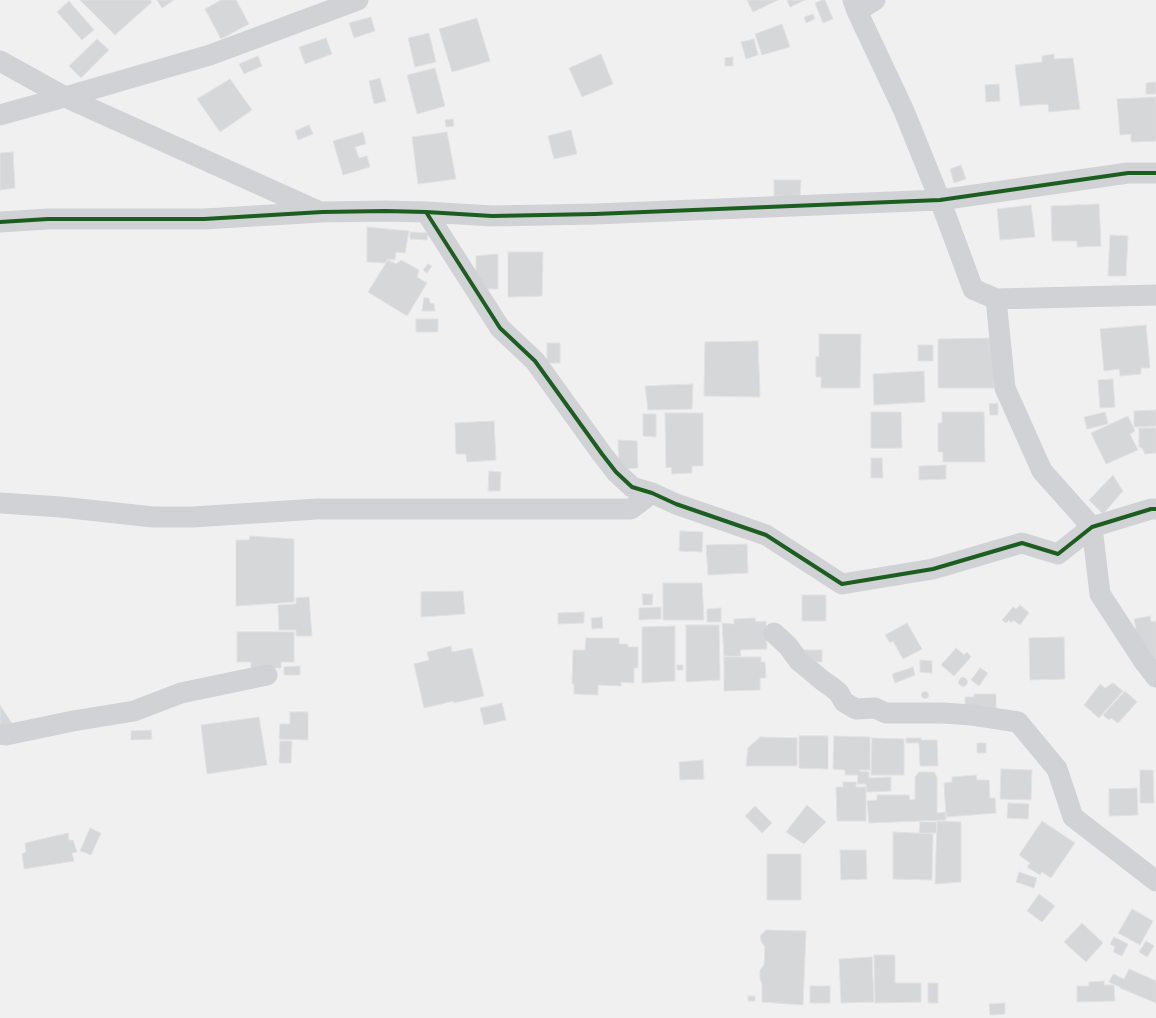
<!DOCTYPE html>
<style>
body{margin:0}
canvas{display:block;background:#f1f0f0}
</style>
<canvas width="1156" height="1018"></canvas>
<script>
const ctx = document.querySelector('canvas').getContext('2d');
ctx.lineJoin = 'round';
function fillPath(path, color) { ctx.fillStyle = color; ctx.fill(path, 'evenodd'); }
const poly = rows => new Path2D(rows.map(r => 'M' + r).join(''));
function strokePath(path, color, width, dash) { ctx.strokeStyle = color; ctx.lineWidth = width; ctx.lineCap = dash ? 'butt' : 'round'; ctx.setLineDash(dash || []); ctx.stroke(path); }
const building = poly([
 [80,0,150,0,152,2,115,35,80,0],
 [157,0,174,0,162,8,157,0],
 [221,0,236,0,249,24,221,39,205,9,221,0],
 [747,0,778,0,753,12,747,0],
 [787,0,805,0,790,7,787,0],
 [822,0,825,0,833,19,823,23,815,3,822,0],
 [69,1,94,30,82,40,57,12,69,1],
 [813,14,815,19,806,23,804,17,813,14],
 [371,17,375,31,354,38,349,23,371,17],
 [477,18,490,61,452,72,439,29,477,18],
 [782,24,790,47,762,55,755,34,782,24],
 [429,33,436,62,415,67,408,38,429,33],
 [326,38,332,54,305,64,299,47,326,38],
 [97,39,109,50,81,78,69,66,97,39],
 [754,39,758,55,746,59,741,42,754,39],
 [601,54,613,84,582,97,569,68,601,54],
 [1054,54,1054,59,1073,58,1080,109,1049,112,1048,104,1020,106,1015,65,1042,62,1042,56,1054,54],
 [258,56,262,66,244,74,239,64,258,56],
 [733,57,733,66,725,66,725,58,733,57],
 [435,68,445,106,417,114,407,75,435,68],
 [380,78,386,101,374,104,369,81,380,78],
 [230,79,252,110,220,132,197,99,230,79],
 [1156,82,1156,94,1146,94,1146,83,1156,82],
 [999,84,1000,101,986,102,985,85,999,84],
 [1156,97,1156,141,1131,142,1131,134,1120,135,1117,99,1156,97],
 [453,119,454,126,446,127,445,120,453,119],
 [309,125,313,134,298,140,295,131,309,125],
 [571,130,577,154,554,159,548,136,571,130],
 [363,132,366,144,355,147,359,158,367,156,370,167,343,175,333,141,363,132],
 [447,132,456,179,418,184,412,137,447,132],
 [13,152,15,188,0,190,0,153,13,152],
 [961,165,966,179,954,183,950,169,961,165],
 [774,180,801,180,800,197,774,196,774,180],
 [1099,204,1101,246,1077,247,1077,241,1052,241,1051,206,1099,204],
 [1031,205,1035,237,1000,240,997,209,1031,205],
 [367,227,409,231,405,253,396,252,395,260,387,259,386,263,367,262,367,227],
 [410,232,428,233,427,240,410,239,410,232],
 [1110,235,1128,236,1126,276,1108,276,1110,235],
 [508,252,543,252,542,296,508,297,508,252],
 [498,254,498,289,476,289,476,256,498,254],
 [388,260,396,264,401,260,419,270,417,277,427,283,407,316,368,292,388,260],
 [428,264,432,266,427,273,423,270,428,264],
 [424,298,429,298,430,303,434,304,435,311,422,311,424,298],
 [416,319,438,319,438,332,416,332,416,319],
 [1146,325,1150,368,1141,368,1141,374,1120,376,1119,369,1104,371,1100,329,1146,325],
 [819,334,861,334,860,388,821,388,821,377,816,377,816,356,819,357,819,334],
 [994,338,994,388,938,388,938,339,994,338],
 [758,341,760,397,704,396,705,342,758,341],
 [547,343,560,343,560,363,547,363,547,343],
 [918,345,933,345,933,361,918,361,918,345],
 [924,371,925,402,874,405,873,374,924,371],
 [1113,379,1115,407,1100,408,1098,380,1113,379],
 [693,384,692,409,648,410,645,386,693,384],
 [998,403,998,415,990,415,989,404,998,403],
 [1156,410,1156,426,1134,427,1134,411,1156,410],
 [871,412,901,412,902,448,871,448,871,412],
 [942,412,984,412,985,462,943,462,943,452,938,452,938,423,942,423,942,412],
 [1105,412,1108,424,1087,429,1084,417,1105,412],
 [665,413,703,413,703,466,692,466,692,473,672,474,671,467,666,468,665,413],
 [643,414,656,414,656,437,643,436,643,414],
 [1128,416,1135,431,1130,434,1138,450,1106,464,1091,433,1128,416],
 [494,421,496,460,467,462,466,454,456,454,455,423,494,421],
 [1139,428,1156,428,1156,453,1145,454,1142,448,1139,447,1139,428],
 [618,440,637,441,638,468,619,469,618,440],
 [871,458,882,458,883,478,871,478,871,458],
 [946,465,946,479,919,480,919,466,946,465],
 [489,471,501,472,500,491,488,491,489,471],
 [1113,475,1123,491,1103,514,1089,500,1113,475],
 [680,531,703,532,702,552,679,551,680,531],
 [250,536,294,539,294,602,236,606,236,540,249,540,250,536],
 [747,544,748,573,708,575,706,545,747,544],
 [663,583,702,583,704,620,663,620,663,583],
 [463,591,465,614,421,617,421,592,463,591],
 [642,594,653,594,652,605,643,605,642,594],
 [802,595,826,595,826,621,802,621,802,595],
 [309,597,312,636,296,636,296,630,279,630,278,605,296,604,296,598,309,597],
 [1020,605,1029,613,1020,625,1013,620,1011,623,1009,620,1006,623,1002,620,1013,607,1016,609,1020,605],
 [661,607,661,619,639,620,639,608,661,607],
 [721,608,721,622,707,622,707,609,721,608],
 [584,612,584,623,558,624,558,613,584,612],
 [1150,616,1151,622,1156,621,1156,663,1139,645,1134,619,1150,616],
 [602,617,603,628,592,629,591,618,602,617],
 [755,618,756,622,766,621,767,649,740,650,741,656,724,656,722,623,734,624,734,619,755,618],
 [907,623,922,649,903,659,893,641,890,643,885,635,907,623],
 [686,625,719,625,720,680,686,682,686,625],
 [675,626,675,681,642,683,642,627,675,626],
 [237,632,294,632,294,662,281,662,281,668,251,668,251,662,237,662,237,632],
 [1064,637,1065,679,1030,680,1029,638,1064,637],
 [586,638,619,638,619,644,628,644,628,647,638,647,638,668,634,668,634,683,621,682,621,686,598,685,598,695,574,694,574,684,572,684,573,650,585,650,586,638],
 [451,646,452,652,472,648,484,696,454,703,454,701,424,708,414,664,429,660,427,652,451,646],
 [956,648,964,655,967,652,971,657,954,676,941,665,956,648],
 [804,650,822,650,822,662,804,662,804,650],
 [724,657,761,657,761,662,765,662,766,678,760,678,760,690,724,691,724,657],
 [920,660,932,661,932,673,920,672,920,660],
 [677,665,683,665,683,670,677,670,677,665],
 [300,666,300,675,284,675,284,667,300,666],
 [913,667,915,675,895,683,892,674,913,667],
 [980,668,988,673,979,686,971,680,980,668],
 '958.5 682a4.5 4.5 0 1 1 9 0a4.5 4.5 0 1 1-9 0Z',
 [1113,683,1123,691,1099,718,1084,705,1100,684,1105,688,1113,683],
 [1125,691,1137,702,1118,723,1111,718,1109,720,1103,715,1125,691],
 '921.5 695a3.5 3.5 0 1 1 7 0a3.5 3.5 0 1 1-7 0Z',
 [974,694,996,694,996,711,965,711,965,697,974,697,974,694],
 [502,703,506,720,484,725,480,708,502,703],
 [0,705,13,725,0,734,0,705],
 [290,712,308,712,308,740,279,739,280,724,290,724,290,712],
 [259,717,267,765,207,774,201,725,259,717],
 [151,730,152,739,131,740,131,731,151,730],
 [799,736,828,736,828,769,799,768,799,736],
 [834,736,870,737,870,770,859,770,859,771,869,772,869,778,891,777,891,791,867,792,866,784,857,784,858,775,845,775,845,770,833,769,834,736],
 [760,737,797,738,797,766,746,766,748,748,760,737],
 [872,738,904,739,904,775,871,775,872,738],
 [906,738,921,738,921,740,937,740,938,766,920,766,919,743,906,743,906,738],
 [280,741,292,741,291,763,279,763,280,741],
 [977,743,986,743,986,753,977,753,977,743],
 [703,760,704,779,680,780,679,762,703,760],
 [1001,769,1032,770,1031,800,1000,799,1001,769],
 [1140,770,1153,770,1154,803,1140,803,1140,770],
 [919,772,934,772,937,777,937,813,946,812,946,820,869,823,867,801,877,800,877,795,909,795,910,800,915,799,915,777,919,772],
 [976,775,977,780,989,780,990,798,995,798,996,813,946,817,944,783,952,782,952,777,976,775],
 [843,782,856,782,856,787,866,787,866,821,837,821,836,787,843,787,843,782],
 [1137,788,1138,815,1109,816,1109,789,1137,788],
 [1008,803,1029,804,1028,819,1007,818,1008,803],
 [807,805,826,822,804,844,786,832,807,805],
 [755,806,772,823,762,833,745,816,755,806],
 [937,821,961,822,961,882,935,884,937,821],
 [1042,821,1075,843,1051,878,1042,872,1040,875,1027,867,1030,863,1019,855,1042,821],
 [920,822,937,822,936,833,919,833,920,822],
 [90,828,101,833,91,855,80,851,90,828],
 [893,832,933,834,932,880,893,879,893,832],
 [68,833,69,840,73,840,77,852,72,853,74,861,24,869,22,854,26,852,25,843,68,833],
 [840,850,866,850,867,879,841,880,840,850],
 [767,854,801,854,801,900,767,900,767,854],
 [1019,872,1037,878,1034,888,1016,882,1019,872],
 [1039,894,1055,906,1042,922,1027,911,1039,894],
 [1132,909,1153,921,1140,945,1118,933,1132,909],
 [1082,923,1103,943,1086,962,1064,942,1082,923],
 [766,930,806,931,803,1005,762,1002,762,984,760,979,760,970,764,965,765,947,761,941,760,936,766,930],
 [1114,937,1128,944,1122,956,1113,952,1115,947,1110,944,1114,937],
 [1146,941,1154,946,1147,957,1139,952,1146,941],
 [874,955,895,955,895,983,921,983,921,1002,875,1003,874,955],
 [872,957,874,1002,841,1003,839,959,872,957],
 [1129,969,1156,981,1156,1003,1120,988,1120,987,1109,982,1113,974,1124,979,1129,969],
 [1104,981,1104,985,1114,985,1115,1001,1077,1002,1077,986,1089,986,1089,982,1104,981],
 [928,983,938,983,938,1003,928,1003,928,983],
 [810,986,830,986,830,1003,810,1003,810,986],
 [748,996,755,996,755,1001,748,1001,748,996],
 [1005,1003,1005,1014,990,1015,989,1004,1005,1003]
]);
const minor = poly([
 [853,0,857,11,904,111,940,200,973,289,996,299,1005,388,1042,471,1092,527,1100,594,1143,660,1156,677],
 [857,11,875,0],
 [0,61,65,97,318,211],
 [0,115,65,97,210,55,358,0],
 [426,212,500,328,535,361,602,454,616,472,632,487,652,493,676,504,766,535,842,584,933,569,1022,543,1058,554,1092,527,1151,509,1156,509],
 [0,222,48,219,204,219,322,212,385,211,426,212,492,216,595,214,940,200,1128,173,1156,173],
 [996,299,1156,295],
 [0,503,61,507,153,517,193,517,317,509,631,509,652,493],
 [774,633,788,646,799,661,823,681,832,687,839,693,844,702,856,709,875,708,886,713,943,713,972,715,1018,722,1057,769,1073,817,1156,881],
 [0,734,6,735,73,721,134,711,181,693,267,675]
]);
const cycleway = poly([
 [426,212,500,328,535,361,602,454,616,472,632,487,652,493,676,504,766,535,842,584,933,569,1022,543,1058,554,1092,527,1151,509,1156,509],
 [0,222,48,219,204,219,322,212,385,211,426,212,492,216,595,214,940,200,1128,173,1156,173]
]);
fillPath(building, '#d6d7d9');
strokePath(building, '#e2e1e3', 1);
strokePath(minor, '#d1d2d6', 21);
strokePath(cycleway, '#1b5e20', 4);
</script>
